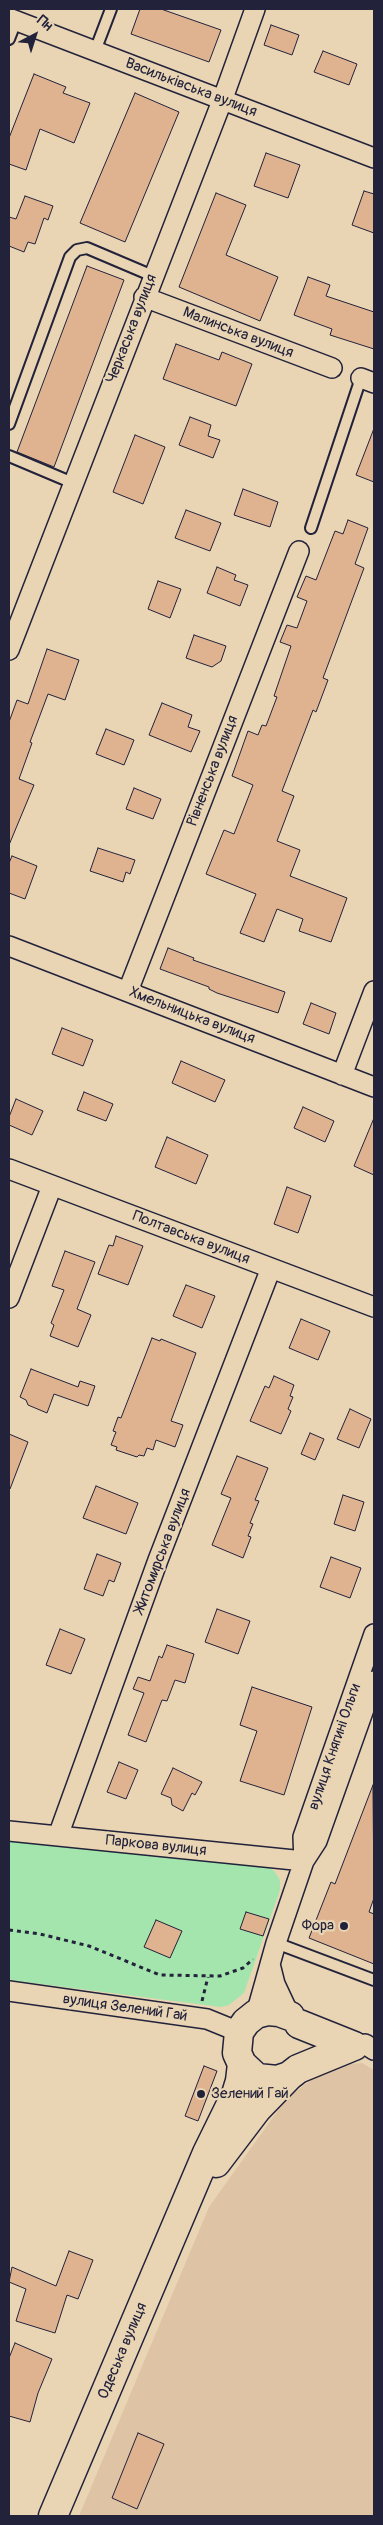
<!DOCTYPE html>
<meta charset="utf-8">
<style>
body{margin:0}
#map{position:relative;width:383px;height:2525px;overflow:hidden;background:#e9d5b4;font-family:Pangolin,sans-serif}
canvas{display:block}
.frame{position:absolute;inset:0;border:10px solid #22223b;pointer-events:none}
.north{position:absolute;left:10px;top:10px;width:50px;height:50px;-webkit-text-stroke:4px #e9d5b4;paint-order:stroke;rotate:40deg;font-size:14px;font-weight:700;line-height:20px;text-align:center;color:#22223b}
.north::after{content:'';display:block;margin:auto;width:18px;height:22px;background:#22223b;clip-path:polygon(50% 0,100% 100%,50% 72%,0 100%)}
</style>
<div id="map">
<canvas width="383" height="2525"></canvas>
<div class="frame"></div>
<div class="north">Пн</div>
</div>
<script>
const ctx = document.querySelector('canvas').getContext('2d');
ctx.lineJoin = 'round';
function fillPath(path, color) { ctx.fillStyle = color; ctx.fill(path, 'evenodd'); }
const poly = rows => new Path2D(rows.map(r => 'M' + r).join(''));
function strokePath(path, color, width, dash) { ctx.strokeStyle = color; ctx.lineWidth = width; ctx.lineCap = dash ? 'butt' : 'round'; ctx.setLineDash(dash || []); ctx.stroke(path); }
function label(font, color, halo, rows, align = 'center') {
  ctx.font = font + ' Pangolin,sans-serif'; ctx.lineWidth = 4.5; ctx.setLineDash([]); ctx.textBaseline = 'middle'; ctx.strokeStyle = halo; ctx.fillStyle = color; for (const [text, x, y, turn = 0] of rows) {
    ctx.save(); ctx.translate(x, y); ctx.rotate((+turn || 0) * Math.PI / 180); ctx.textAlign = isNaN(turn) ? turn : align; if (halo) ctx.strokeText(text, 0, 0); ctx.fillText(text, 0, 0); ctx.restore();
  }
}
const built = poly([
 [362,2063,374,2070,374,2516,79,2516,209,2207,286,2099,315,2077,351,2064]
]);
const green = poly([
 [9,1840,269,1867,275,1872,280,1880,280,1890,244,1993,229,2005,221,2007,9,1980]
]);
const building = poly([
 [140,9,161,9,221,30,209,62,131,34,140,9],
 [271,25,299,35,292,55,264,45,271,25],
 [323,51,357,64,349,85,314,72,323,51],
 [34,74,66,87,63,93,90,103,74,143,40,129,26,170,9,164,9,138,34,74],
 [135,93,179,112,125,242,80,223,135,93],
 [266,153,300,165,288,198,254,186,266,153],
 [364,191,374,194,374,233,352,225,364,191],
 [216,193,246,205,226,255,278,277,260,321,179,287,216,193],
 [25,196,53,206,48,220,44,218,35,244,28,242,24,252,9,246,9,217,16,219,25,196],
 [87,266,124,280,54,467,17,452,87,266],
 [308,277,330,285,326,296,374,312,374,349,330,335,332,329,294,315,308,277],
 [176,344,219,360,222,352,252,364,236,406,163,379,176,344],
 [190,417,211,425,208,436,220,440,213,458,179,445,190,417],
 [373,431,374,432,374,482,356,475,373,431],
 [135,435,165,447,143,504,113,492,135,435],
 [243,489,278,502,270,527,234,515,243,489],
 [186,510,221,523,210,551,175,538,186,510],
 [348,520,368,528,355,564,364,568,323,678,328,680,316,712,313,710,282,791,294,796,277,841,300,850,290,876,347,898,331,942,299,931,303,919,277,909,264,942,240,933,256,894,206,874,224,830,234,834,253,785,232,776,248,731,258,735,262,725,266,726,277,697,274,696,291,646,280,642,287,625,297,628,307,601,297,597,306,576,316,580,335,531,343,534,348,520],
 [217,567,236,575,234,580,248,585,240,606,207,593,217,567],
 [158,581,181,589,170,618,148,609,158,581],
 [194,635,226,646,221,661,212,667,186,658,194,635],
 [47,649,79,660,65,700,48,694,30,742,32,743,19,779,34,785,9,845,9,722,17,700,28,704,47,649],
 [162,703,192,715,188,727,200,731,191,752,149,735,162,703],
 [106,729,134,740,124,765,96,754,106,729],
 [134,788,161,799,153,819,126,809,134,788],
 [98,848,135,860,130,874,126,872,123,882,90,871,98,848],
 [12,856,37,866,25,899,9,893,9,863,12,856],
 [168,948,194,958,193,960,285,992,278,1013,217,993,209,989,209,987,160,969,168,948],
 [311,1003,336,1013,329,1034,303,1024,311,1003],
 [62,1028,93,1040,83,1066,52,1054,62,1028],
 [181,1061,225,1080,215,1102,172,1083,181,1061],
 [84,1092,113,1104,106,1121,77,1110,84,1092],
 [16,1099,43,1111,32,1135,9,1125,9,1117,16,1099],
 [303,1107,334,1121,325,1142,294,1128,303,1107],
 [374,1118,374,1175,354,1166,374,1118],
 [167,1137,208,1155,196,1184,155,1167,167,1137],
 [287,1187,311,1196,298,1233,274,1224,287,1187],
 [116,1236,143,1246,128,1285,98,1274,109,1245,113,1246,116,1236],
 [65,1251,95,1262,77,1309,91,1315,78,1347,50,1336,54,1325,51,1323,64,1290,52,1286,65,1251],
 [186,1285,215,1296,202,1328,173,1316,186,1285],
 [301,1319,330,1331,318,1360,289,1348,301,1319],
 [152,1338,160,1341,161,1339,196,1353,171,1421,183,1425,175,1447,156,1440,153,1450,147,1448,144,1456,139,1455,137,1457,116,1450,117,1447,111,1445,116,1432,113,1431,118,1417,121,1418,152,1338],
 [31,1369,78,1387,80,1381,95,1386,88,1406,54,1394,47,1413,28,1405,26,1400,20,1397,31,1369],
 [274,1376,294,1385,290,1396,293,1397,288,1409,291,1411,281,1434,250,1421,265,1386,269,1388,274,1376],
 [350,1409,371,1419,359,1448,337,1439,350,1409],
 [310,1433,324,1439,315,1460,301,1454,310,1433],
 [9,1434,28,1442,10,1489,9,1489,9,1434],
 [237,1456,268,1468,255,1500,259,1501,250,1523,253,1524,248,1536,251,1537,243,1558,212,1545,231,1498,221,1494,237,1456],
 [96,1486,138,1503,126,1534,83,1518,96,1486],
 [343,1495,364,1502,355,1531,334,1524,343,1495],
 [97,1554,121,1563,114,1582,109,1580,103,1596,84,1589,97,1554],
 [331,1557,361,1568,350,1598,320,1587,331,1557],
 [217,1609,250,1621,238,1654,205,1642,217,1609],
 [60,1629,85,1639,71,1674,46,1665,60,1629],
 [167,1645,194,1654,185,1683,175,1680,167,1701,162,1700,146,1742,128,1735,144,1693,133,1689,138,1677,150,1681,159,1656,162,1658,167,1645],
 [252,1687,312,1707,284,1795,240,1781,257,1731,240,1725,252,1687],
 [119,1762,138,1770,126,1799,107,1792,119,1762],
 [173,1768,202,1782,195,1795,192,1793,183,1811,172,1805,171,1798,161,1794,173,1768],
 [373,1785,374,1898,369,1912,374,1914,374,1964,309,1938,331,1882,335,1884,373,1785],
 [246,1912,269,1919,263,1936,240,1929,246,1912],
 [156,1920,182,1931,170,1958,144,1947,156,1920],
 [204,2066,217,2071,198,2121,185,2116,204,2066],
 [69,2251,93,2260,78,2299,67,2295,55,2333,16,2321,26,2289,9,2282,12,2267,56,2286,69,2251],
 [15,2343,52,2359,38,2393,30,2422,9,2416,9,2358,15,2343],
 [138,2433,164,2444,137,2509,112,2498,138,2433]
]);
const path = poly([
 [9,1930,40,1934,89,1946,160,1975,220,1976,243,1968,253,1959],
 [202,2001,208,1977]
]);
const service = poly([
 [9,39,16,21],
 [95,51,111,9],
 [9,424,70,257,77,250,87,248,153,276],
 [9,456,73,483],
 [311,528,361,378],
 [276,1943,374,1980]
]);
const minor = poly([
 [9,18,374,158],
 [144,297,332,368],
 [361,378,374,383],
 [9,650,222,101,255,9],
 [9,946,374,1087],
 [128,991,299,551],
 [342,1075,374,991],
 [9,1169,374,1307],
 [9,1298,52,1186],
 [9,1831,304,1861],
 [58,1836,158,1560,271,1268],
 [304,1861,303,1837,374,1634],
 [270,1964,275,1984,290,2016],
 [9,1991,207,2019,239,2032],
 [256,2014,276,1943,304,1861,317,1841,374,1681],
 [365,2044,374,2050]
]);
const secondary = poly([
 [290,2016,279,2012,268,2011,256,2014,246,2022,239,2032,237,2053,242,2064,257,2078,277,2080,289,2076,298,2069,354,2046],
 [299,2024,354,2046],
 [216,2163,257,2109,289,2076],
 [53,2516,207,2153,236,2094,240,2081,242,2064]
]);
const markers = [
 [344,1926,5,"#22223b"],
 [201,2094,5,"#22223b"]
];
const streetNames = [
 ["Васильківська вулиця",191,88,21],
 ["Черкаська вулиця",132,329,-69],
 ["Малинська вулиця",238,333,21],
 ["Рівненська вулиця",213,771,-69],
 ["Хмельницька вулиця",192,1016,21],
 ["Полтавська вулиця",191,1238,21],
 ["Житомирська вулиця",163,1551,-69],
 ["вулиця Княгині Ольги",335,1747,-71],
 ["Паркова вулиця",156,1846,6],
 ["вулиця Зелений Гай",125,2008,8],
 ["Одеська вулиця",123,2351,-67]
];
const poiNames = [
 ["Фора",334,1926],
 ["Зелений Гай",211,2094,"left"]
];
fillPath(built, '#dec4a5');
fillPath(green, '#a4e5ad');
fillPath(building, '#dfb390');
strokePath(building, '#22223b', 1);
strokePath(service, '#22223b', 14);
strokePath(minor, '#22223b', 22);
strokePath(secondary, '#22223b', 31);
strokePath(path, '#22223b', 3, [4, 4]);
strokePath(service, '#e9d5b4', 10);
strokePath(minor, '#e9d5b4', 19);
strokePath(secondary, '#e9d5b4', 28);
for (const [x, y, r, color] of markers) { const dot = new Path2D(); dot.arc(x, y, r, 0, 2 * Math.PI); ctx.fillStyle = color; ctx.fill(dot); strokePath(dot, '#e9d5b4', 2); }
label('15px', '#22223b', '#e9d5b4', streetNames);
label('15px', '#22223b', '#e9d5b4', poiNames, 'right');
</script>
